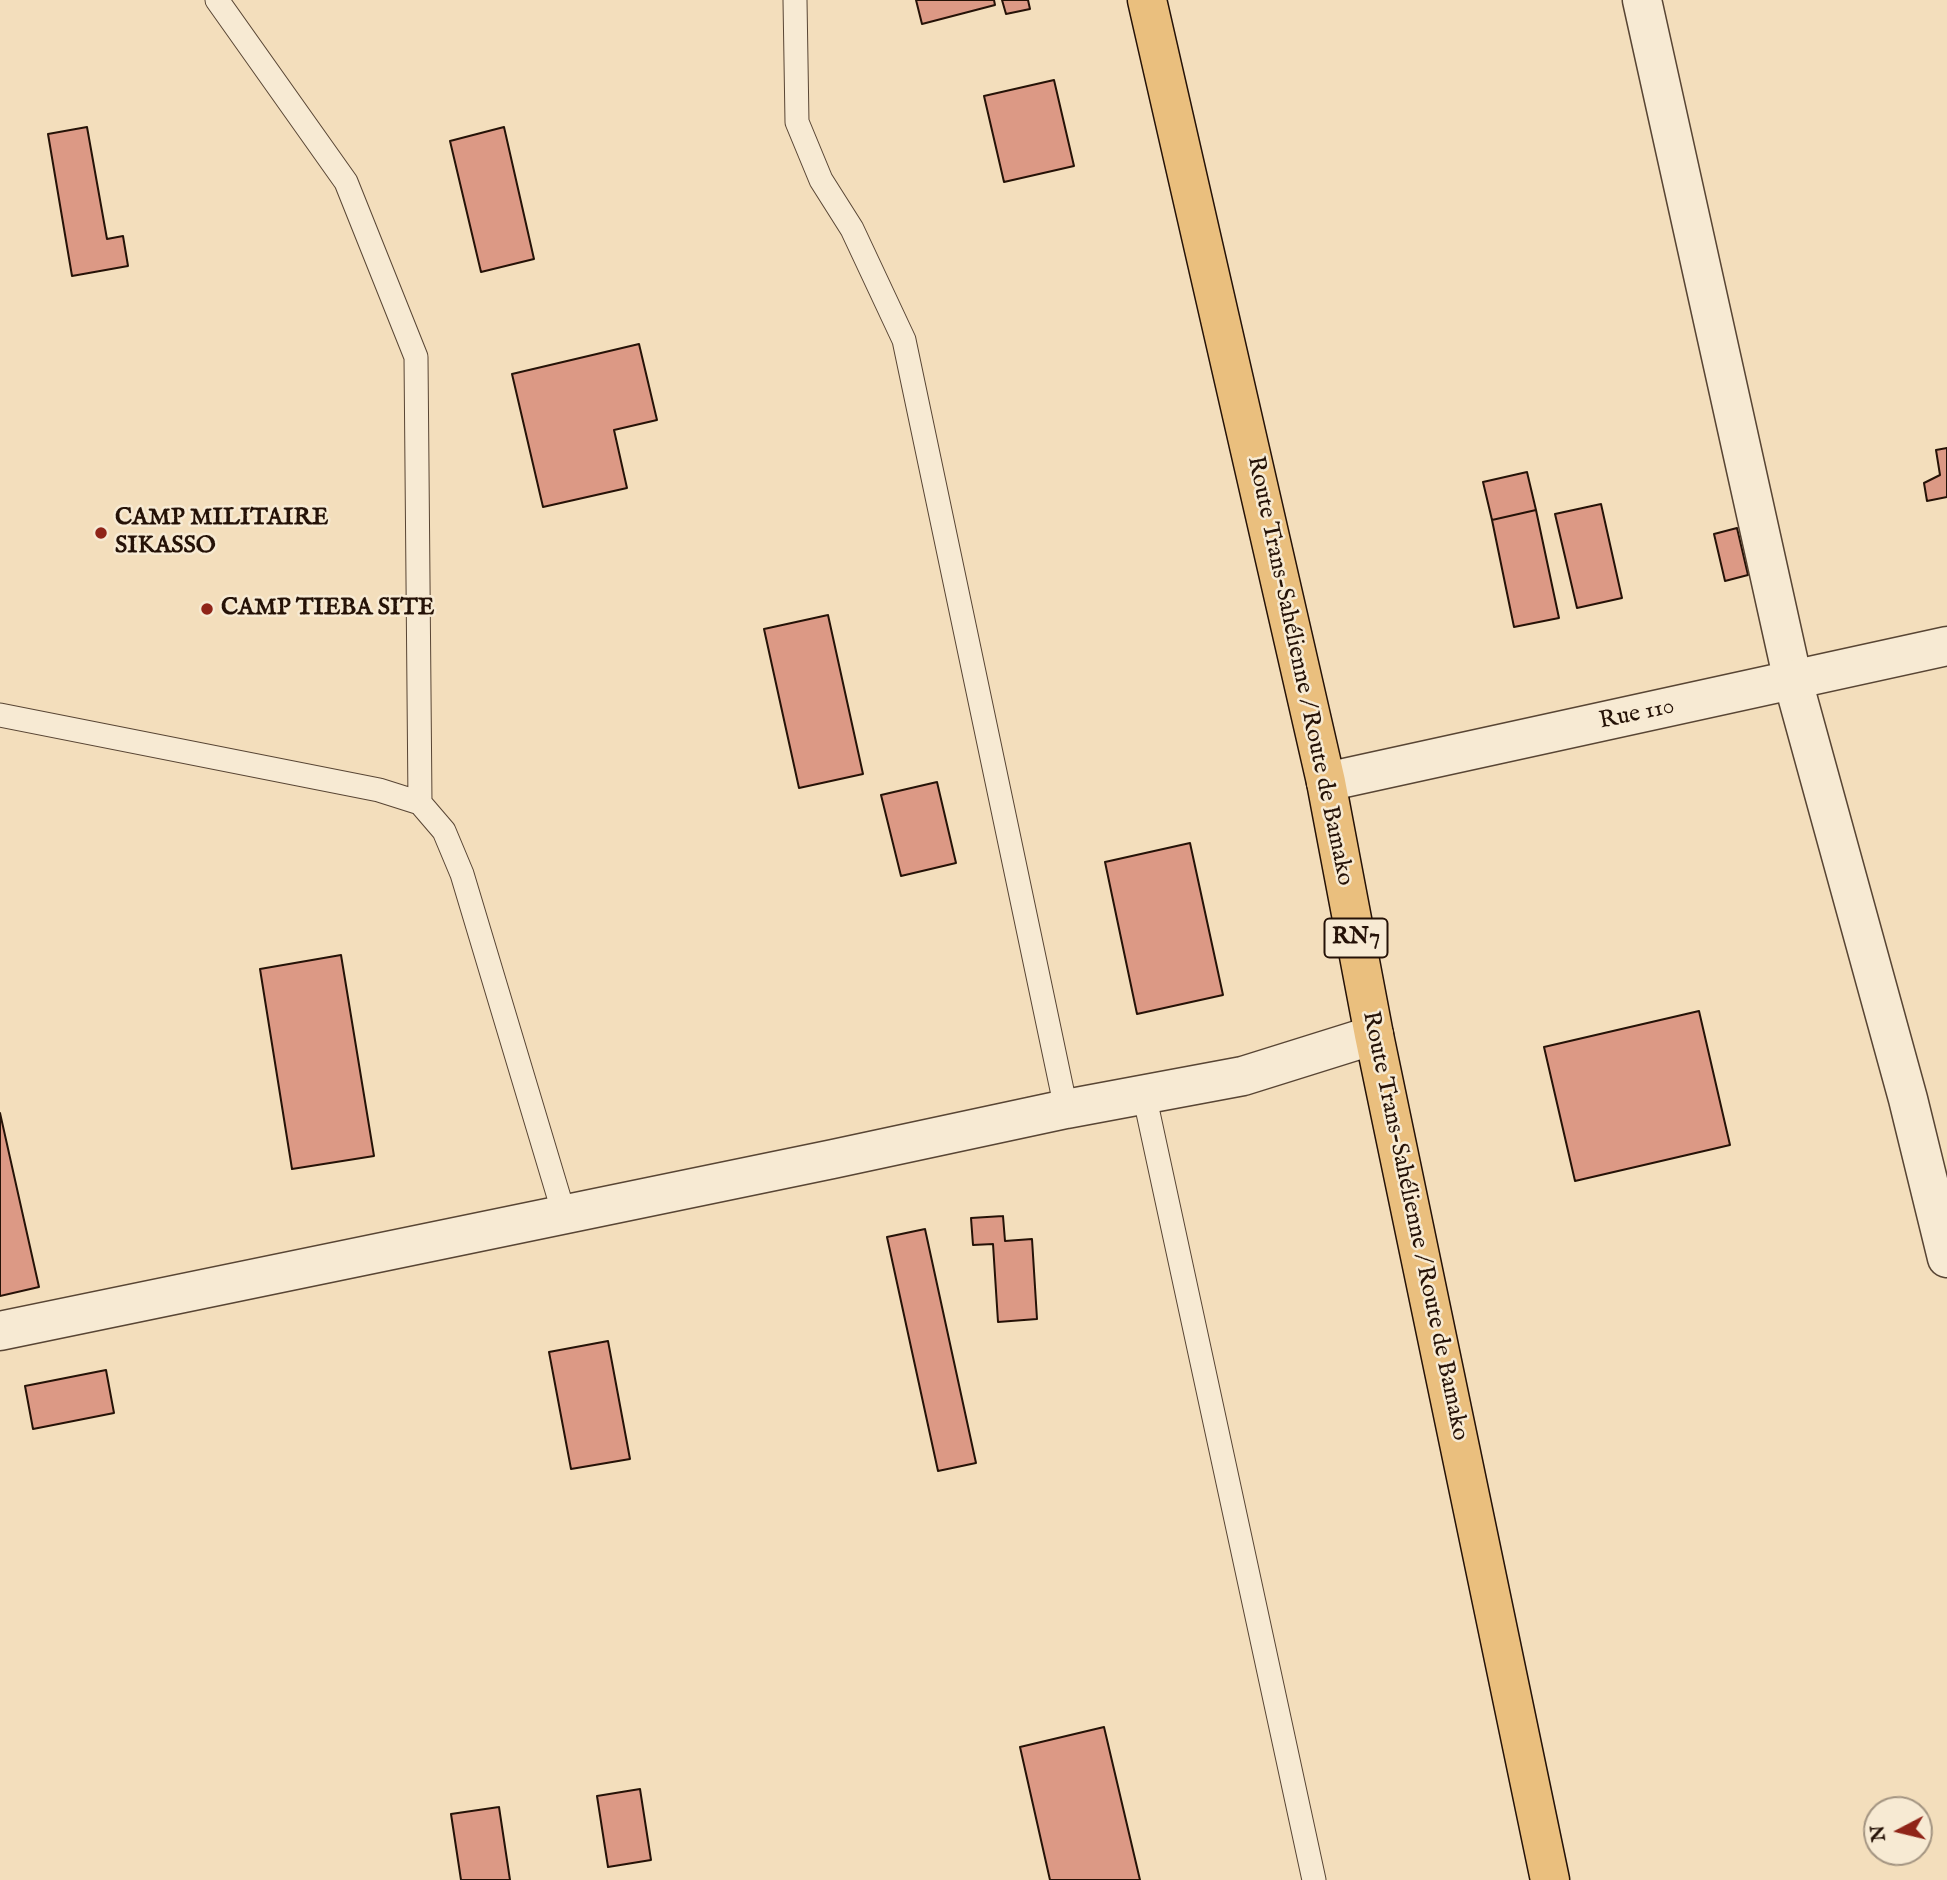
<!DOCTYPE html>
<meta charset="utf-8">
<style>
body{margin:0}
#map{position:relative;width:1947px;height:1880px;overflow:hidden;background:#f3debc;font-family:"IM FELL English",serif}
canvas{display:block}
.north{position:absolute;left:1863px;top:1796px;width:70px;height:70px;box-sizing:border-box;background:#f7ead3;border:2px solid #a39481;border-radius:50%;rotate:263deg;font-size:19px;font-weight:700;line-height:28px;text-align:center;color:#251207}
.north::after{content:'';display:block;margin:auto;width:24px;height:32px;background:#8f2418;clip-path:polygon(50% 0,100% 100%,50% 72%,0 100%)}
</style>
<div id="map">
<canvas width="1947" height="1880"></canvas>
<div class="north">N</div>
</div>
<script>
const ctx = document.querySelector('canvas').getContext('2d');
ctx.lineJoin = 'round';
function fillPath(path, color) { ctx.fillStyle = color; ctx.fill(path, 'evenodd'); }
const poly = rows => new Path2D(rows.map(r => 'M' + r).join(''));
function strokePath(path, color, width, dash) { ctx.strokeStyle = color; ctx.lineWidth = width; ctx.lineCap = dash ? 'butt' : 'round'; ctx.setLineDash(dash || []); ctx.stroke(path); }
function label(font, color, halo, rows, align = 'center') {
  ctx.font = font + ' "IM FELL English",serif'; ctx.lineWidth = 5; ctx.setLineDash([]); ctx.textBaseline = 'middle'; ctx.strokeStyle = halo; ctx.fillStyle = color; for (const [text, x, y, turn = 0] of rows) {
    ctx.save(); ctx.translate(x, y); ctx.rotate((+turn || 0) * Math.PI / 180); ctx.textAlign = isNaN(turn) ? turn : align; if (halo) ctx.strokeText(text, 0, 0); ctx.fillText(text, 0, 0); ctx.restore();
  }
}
const building = poly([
 [916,0,994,0,995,5,922,24,916,0],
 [1002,0,1028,0,1030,9,1006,14,1002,0],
 [1054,80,1074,166,1004,182,984,96,1054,80],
 [87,127,107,239,123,236,128,266,72,276,48,134,87,127],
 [504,127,534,259,481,272,450,141,504,127],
 [639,344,657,420,614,430,627,488,543,507,512,374,639,344],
 [1947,448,1947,497,1927,501,1924,483,1940,475,1936,450,1947,448],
 [1527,472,1536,510,1492,520,1483,482,1527,472],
 [1601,504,1622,598,1577,608,1555,514,1601,504],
 [1536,510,1559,618,1514,627,1492,520,1536,510],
 [1737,528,1748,575,1725,581,1714,534,1737,528],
 [828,615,863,774,799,788,764,629,828,615],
 [937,782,956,863,901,876,881,795,937,782],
 [1190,843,1223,995,1137,1014,1105,862,1190,843],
 [341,955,374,1156,292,1169,260,969,341,955],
 [1699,1011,1730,1145,1575,1181,1544,1047,1699,1011],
 [0,1113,39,1287,0,1296,0,1113],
 [1003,1216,1005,1241,1032,1239,1037,1319,998,1322,993,1244,973,1245,971,1218,1003,1216],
 [925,1229,976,1463,938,1471,887,1237,925,1229],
 [608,1341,630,1459,571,1469,549,1352,608,1341],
 [106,1370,114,1413,33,1429,25,1386,106,1370],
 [1104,1727,1140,1880,1050,1880,1020,1747,1104,1727],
 [640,1789,651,1860,608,1867,597,1796,640,1789],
 [499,1807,510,1880,461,1880,451,1814,499,1807]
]);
const service = poly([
 [217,0,346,182,416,357,420,803],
 [795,0,797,122,821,180,852,229,904,340,1066,1109],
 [0,715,379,790,420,803,444,831,462,874,564,1214],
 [1144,1094,1314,1880]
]);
const minor = poly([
 [1642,0,1793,681,1908,1099,1947,1258],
 [0,1331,833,1159,1066,1109,1243,1076,1374,1035]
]);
const tertiary = poly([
 [1326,782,1947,646]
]);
const trunk = poly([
 [1147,0,1326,782,1374,1035,1550,1880]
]);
const markers = [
 [101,533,7,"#8f2418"],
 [207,609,7,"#8f2418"]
];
const shields = [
 [1356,938,63]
];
const shieldNames = [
 ["RN7",1356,938]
];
const poiNames = [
 ["CAMP MILITAIRE",115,519],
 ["SIKASSO",115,547],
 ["CAMP TIEBA SITE",221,609]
];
const streetNames = [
 ["Route Trans-Sahélienne / Route de Bamako",1299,671,78],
 ["Rue 110",1637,715,-12],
 ["Route Trans-Sahélienne / Route de Bamako",1414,1226,78]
];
fillPath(building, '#dc9985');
strokePath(building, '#251207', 2);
strokePath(service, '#584534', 25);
strokePath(minor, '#584534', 41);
strokePath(tertiary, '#584534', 41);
strokePath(trunk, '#251207', 41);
strokePath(service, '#f7ead3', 23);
strokePath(minor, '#f7ead3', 38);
strokePath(tertiary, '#f7ead3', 38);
strokePath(trunk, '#eabf7e', 38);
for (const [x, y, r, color] of markers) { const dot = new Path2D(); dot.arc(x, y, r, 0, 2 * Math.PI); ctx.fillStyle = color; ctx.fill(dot); strokePath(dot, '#f7ead3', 2.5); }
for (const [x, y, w] of shields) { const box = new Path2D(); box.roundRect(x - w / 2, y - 19.5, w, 39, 5); ctx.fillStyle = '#f7ead3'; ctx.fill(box); strokePath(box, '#251207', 2); }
label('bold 23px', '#251207', null, shieldNames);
label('bold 24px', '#251207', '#f7ead3', poiNames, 'left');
label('24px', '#251207', '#f7ead3', streetNames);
</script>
